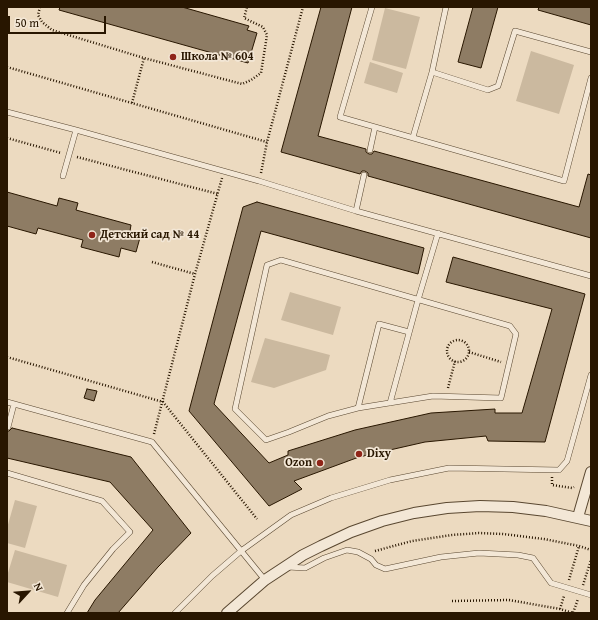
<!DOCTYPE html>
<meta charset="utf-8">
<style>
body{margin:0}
#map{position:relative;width:598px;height:620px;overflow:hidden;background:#ecdac0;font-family:"Gentium Book Plus",serif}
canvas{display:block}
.frame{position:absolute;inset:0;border:8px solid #281600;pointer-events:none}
.north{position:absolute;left:8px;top:572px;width:40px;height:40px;-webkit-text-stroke:3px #f3e7d6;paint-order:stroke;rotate:64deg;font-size:11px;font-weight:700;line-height:16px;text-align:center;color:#281600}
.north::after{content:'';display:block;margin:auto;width:14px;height:18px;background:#281600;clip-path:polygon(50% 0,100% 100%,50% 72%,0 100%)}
.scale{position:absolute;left:8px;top:16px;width:98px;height:18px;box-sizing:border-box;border:2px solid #281600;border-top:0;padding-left:5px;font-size:12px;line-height:14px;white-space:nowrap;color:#281600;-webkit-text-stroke:3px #f3e7d6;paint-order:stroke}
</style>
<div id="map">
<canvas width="598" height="620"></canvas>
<div class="frame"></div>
<div class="north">N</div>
<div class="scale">50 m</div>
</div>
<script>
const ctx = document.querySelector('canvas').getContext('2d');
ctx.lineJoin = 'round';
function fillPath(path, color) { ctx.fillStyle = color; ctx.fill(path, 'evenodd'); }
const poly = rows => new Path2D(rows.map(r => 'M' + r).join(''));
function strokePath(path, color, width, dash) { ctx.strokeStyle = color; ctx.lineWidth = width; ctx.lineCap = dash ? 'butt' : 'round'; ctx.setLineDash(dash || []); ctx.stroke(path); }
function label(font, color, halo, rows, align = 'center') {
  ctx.font = font + ' "Gentium Book Plus",serif'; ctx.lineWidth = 3.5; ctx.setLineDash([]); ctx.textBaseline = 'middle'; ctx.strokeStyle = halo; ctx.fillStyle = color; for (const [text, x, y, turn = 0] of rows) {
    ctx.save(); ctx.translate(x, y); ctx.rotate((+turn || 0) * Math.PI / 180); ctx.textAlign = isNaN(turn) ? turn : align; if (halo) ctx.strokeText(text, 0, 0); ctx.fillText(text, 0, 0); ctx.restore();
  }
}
const green = poly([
 [385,8,420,17,406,69,372,60],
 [531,51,574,65,559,114,516,101],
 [370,62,403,73,397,93,364,83],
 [290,292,341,307,333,335,281,320],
 [265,338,330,355,326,370,274,388,251,382],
 [15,500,37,506,25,548,7,543,7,528],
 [15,550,67,565,58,597,7,582,7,576]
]);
const building = poly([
 [60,7,182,7,249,26,247,30,257,33,248,63,59,10,60,7],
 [321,7,352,7,318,136,366,149,366,152,369,154,372,154,374,151,579,207,588,174,591,175,591,238,368,176,368,173,365,171,362,171,360,174,281,152,321,7],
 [473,7,498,7,481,68,458,62,473,7],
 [539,7,591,7,591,25,538,10,539,7],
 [7,192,57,206,59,198,78,203,76,210,131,225,130,231,141,234,136,252,121,248,119,257,81,247,83,240,38,228,36,234,7,226,7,192],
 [257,202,424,248,418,274,261,231,214,404,269,463,288,455,288,451,355,430,431,413,495,409,495,413,522,413,552,309,446,282,453,257,585,294,545,442,488,441,486,436,425,442,359,457,294,481,302,489,269,506,189,411,243,207,257,202],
 [87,389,97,391,94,401,84,398,87,389],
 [12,428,131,457,191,533,158,567,118,613,87,613,95,600,153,530,110,482,7,458,7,431,9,431,12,428]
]);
const path = poly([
 [40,7,38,15,42,22,52,30,144,58,242,84,251,80,261,73,267,35,263,27,244,18,247,7],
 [7,67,267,142],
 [132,103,144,58],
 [7,138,61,153],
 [77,157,218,194],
 [261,173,267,142,303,7],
 [152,262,195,274],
 '447 351a11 11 0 1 1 22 0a11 11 0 1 1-22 0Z',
 [469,352,501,362],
 [7,357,163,402,257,519],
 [448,388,455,361],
 [154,434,195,274,222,178],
 [552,477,552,485,572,488,574,487],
 [375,551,412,541,452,535,479,533,503,534,544,539,579,546,591,550],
 [569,580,579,546],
 [583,585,591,560],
 [452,601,509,600,560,609,573,613,578,599],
 [560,609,564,596]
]);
const lane = poly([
 [372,7,340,117,564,181,591,78],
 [446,7,432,72,488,90,498,86,515,31,591,52],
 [7,112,76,130,259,181,356,211,591,276],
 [413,137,432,72],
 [370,150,375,127],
 [63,176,76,130],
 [356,211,364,175],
 [281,260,510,326,516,334,501,398,433,396,358,408,328,416,289,432,266,440,235,409,267,265,281,260],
 [7,402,152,442,265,580],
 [390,403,418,300,438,233],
 [358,408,379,324,409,332],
 [8,427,14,404],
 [7,473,102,501,130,532,113,549,84,585,67,613],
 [288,567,305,568,324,558,347,550,358,552,371,559,376,565,385,569,441,557,479,553,518,555,533,558,551,583,591,595],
 [175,613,212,576,241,551,291,515,331,498,390,480,449,468,559,470,567,461,591,375]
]);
const street = poly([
 [578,517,591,472],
 [227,613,265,580,303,555,321,546,351,532,382,521,414,513,447,508,480,506,513,507,546,511,591,521]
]);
const markers = [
 [173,57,4,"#8f2418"],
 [92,235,4,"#8f2418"],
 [359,454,4,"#8f2418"],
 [320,463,4,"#8f2418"]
];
const poiNames = [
 ["Школа № 604",181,57],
 ["Детский сад № 44",100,235],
 ["Dixy",367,454],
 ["Ozon",312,463,"right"]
];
fillPath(green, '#cbb99f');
fillPath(building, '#8e7c64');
strokePath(building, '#281600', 1);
strokePath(lane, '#594730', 6);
strokePath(street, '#594730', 12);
strokePath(path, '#281600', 2.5, [1, 2]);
strokePath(lane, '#f3e7d6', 5);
strokePath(street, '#f3e7d6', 10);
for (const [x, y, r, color] of markers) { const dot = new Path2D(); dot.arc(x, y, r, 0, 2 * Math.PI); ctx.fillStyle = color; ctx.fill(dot); strokePath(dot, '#f3e7d6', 1.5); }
label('bold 12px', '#281600', '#f3e7d6', poiNames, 'left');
</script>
